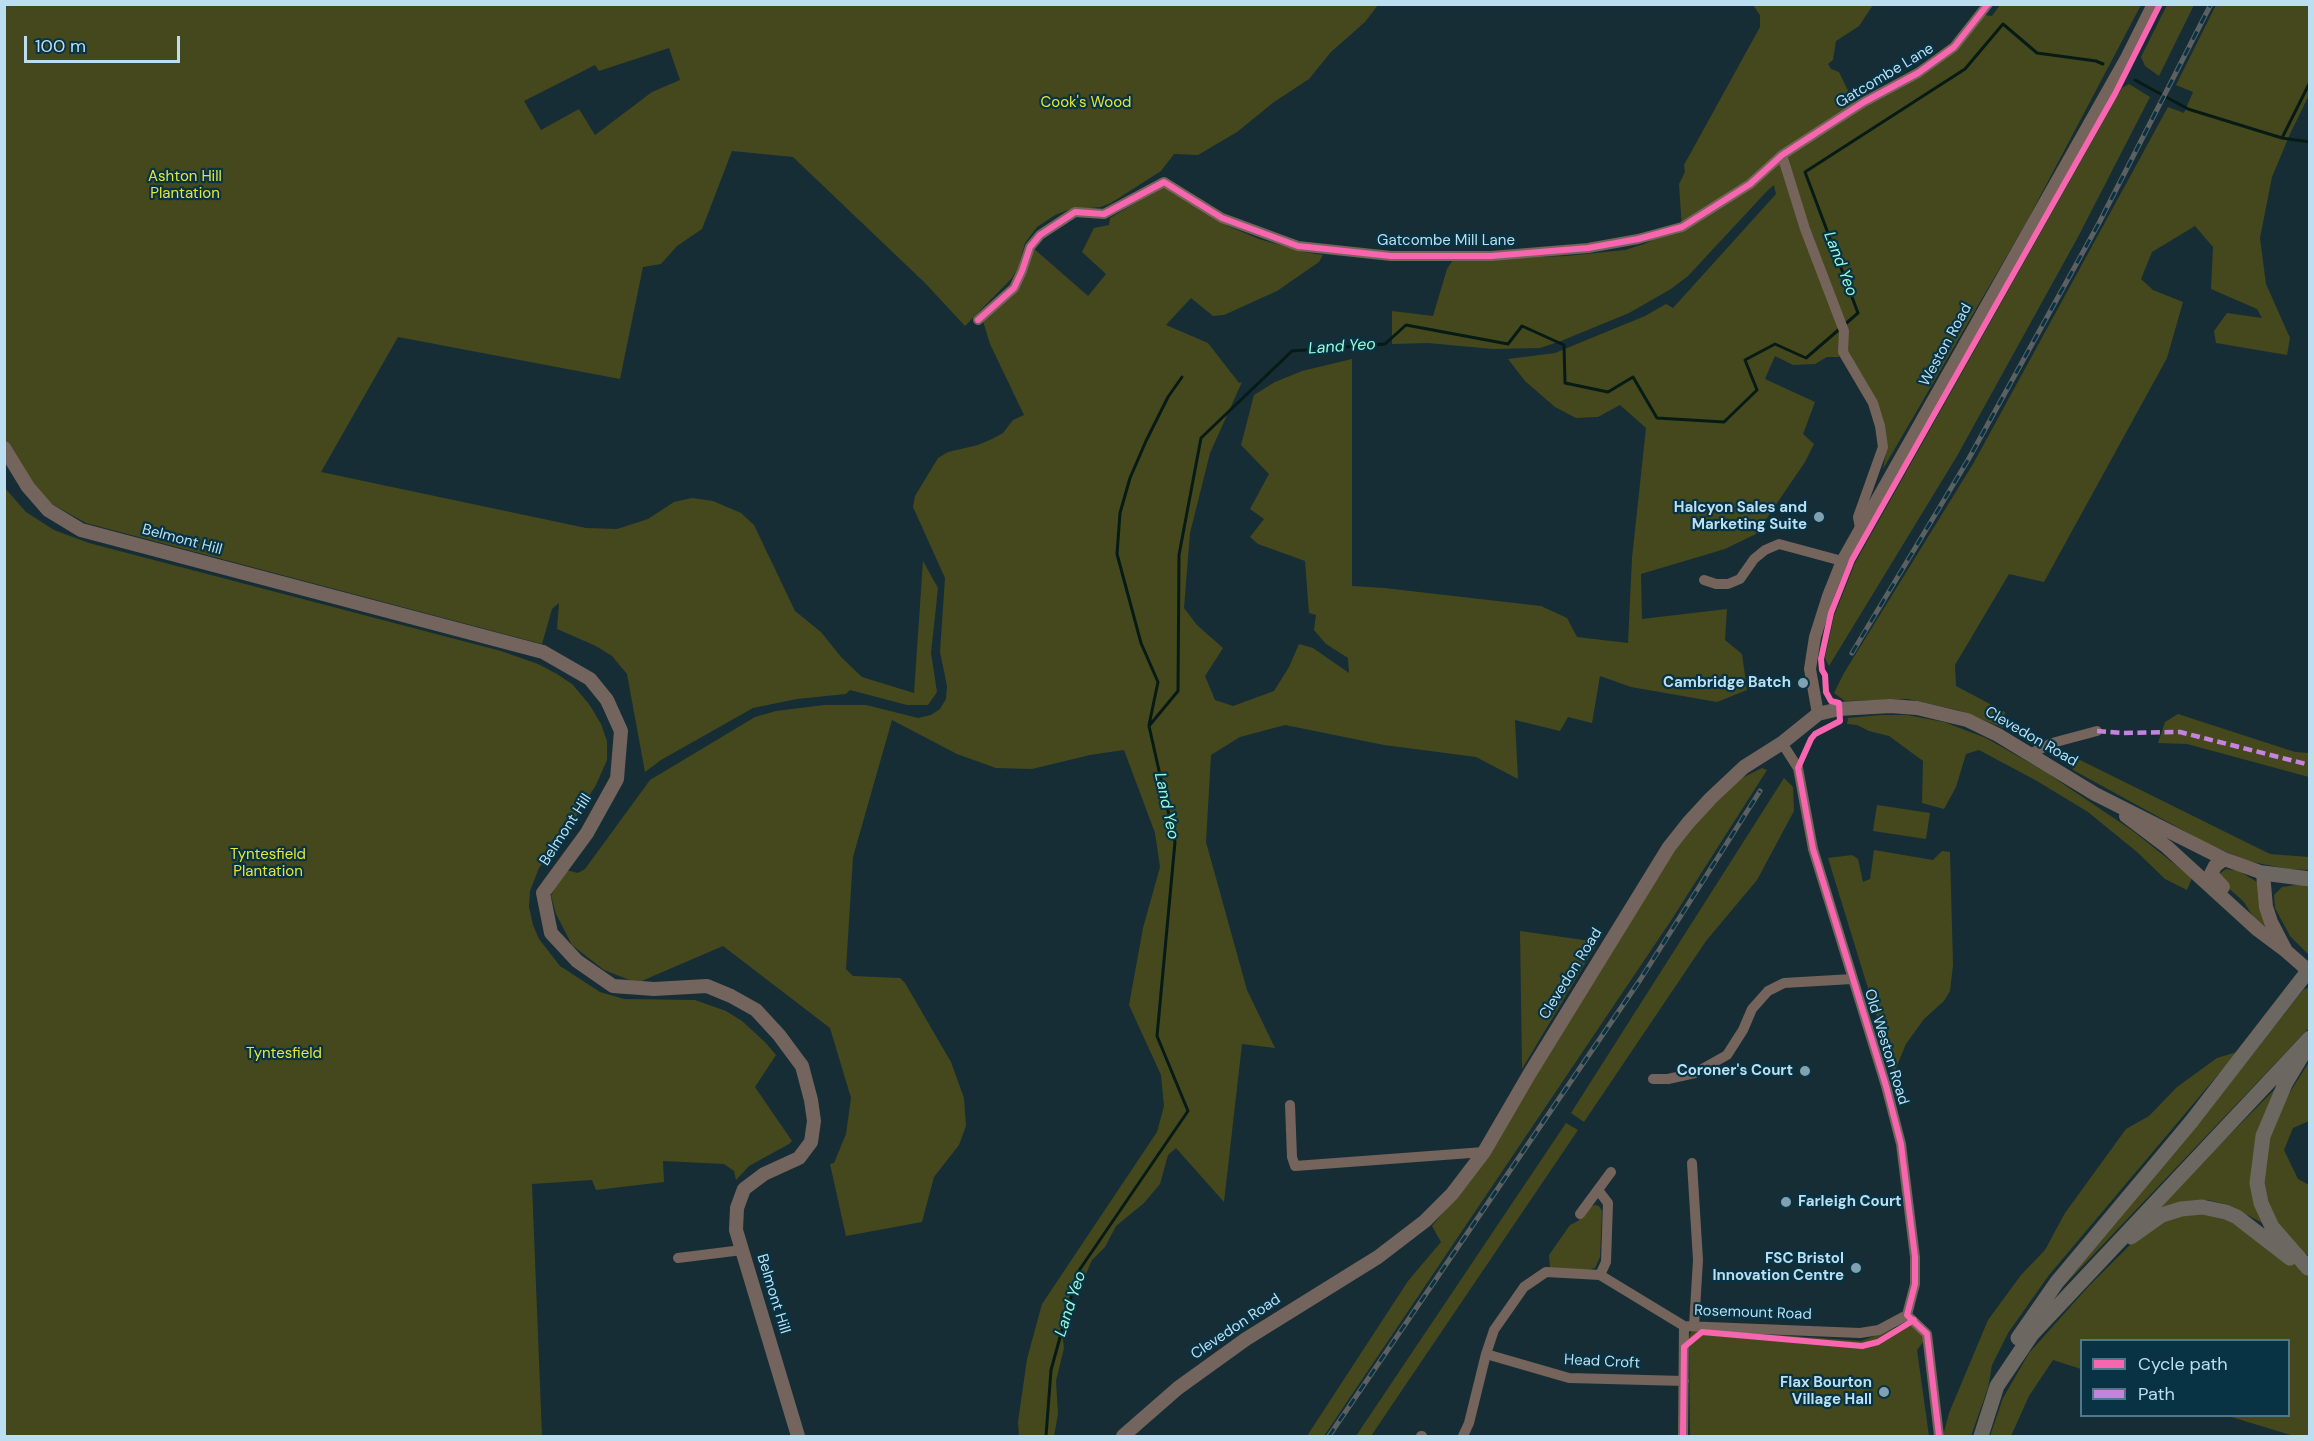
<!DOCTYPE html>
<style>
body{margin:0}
#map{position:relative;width:2314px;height:1441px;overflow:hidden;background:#162d36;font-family:"DM Sans",sans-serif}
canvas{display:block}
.frame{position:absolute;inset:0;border:6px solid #bbdff1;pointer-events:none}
.legend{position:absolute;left:2080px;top:1339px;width:210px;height:78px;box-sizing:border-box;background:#083344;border:2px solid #507889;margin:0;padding:8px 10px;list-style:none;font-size:18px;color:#bbdff1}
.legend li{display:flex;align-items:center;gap:12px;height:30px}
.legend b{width:30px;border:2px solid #507889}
.scale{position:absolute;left:24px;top:36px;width:156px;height:27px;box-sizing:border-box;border:3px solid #bbdff1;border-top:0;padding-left:8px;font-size:18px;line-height:21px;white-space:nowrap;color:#bbdff1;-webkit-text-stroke:4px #083344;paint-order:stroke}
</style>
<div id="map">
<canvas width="2314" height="1441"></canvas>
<div class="frame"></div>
<ul class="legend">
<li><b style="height:8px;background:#f766af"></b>Cycle path</li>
<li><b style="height:8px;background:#c483df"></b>Path</li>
</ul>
<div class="scale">100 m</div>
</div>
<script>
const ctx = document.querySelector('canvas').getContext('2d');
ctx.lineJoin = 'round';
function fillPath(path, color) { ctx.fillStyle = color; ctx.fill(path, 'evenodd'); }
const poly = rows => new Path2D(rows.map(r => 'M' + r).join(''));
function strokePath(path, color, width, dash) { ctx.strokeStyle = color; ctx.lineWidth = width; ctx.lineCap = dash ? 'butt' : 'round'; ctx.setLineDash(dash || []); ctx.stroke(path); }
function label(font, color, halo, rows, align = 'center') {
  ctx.font = font + ' "DM Sans",sans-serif'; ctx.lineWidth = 4.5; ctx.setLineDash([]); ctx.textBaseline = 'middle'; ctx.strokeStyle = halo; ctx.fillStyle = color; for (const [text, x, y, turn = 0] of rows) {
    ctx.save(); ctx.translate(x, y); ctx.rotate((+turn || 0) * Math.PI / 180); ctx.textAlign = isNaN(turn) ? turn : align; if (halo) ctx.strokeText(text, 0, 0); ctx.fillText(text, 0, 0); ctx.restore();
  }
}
const green = poly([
 [4,5,1378,5,1365,22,1331,52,1309,79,1274,102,1237,132,1198,155,1174,154,1161,171,1111,203,1101,207,1068,210,1055,215,1037,227,1025,243,1018,268,1012,278,965,326,925,283,793,157,732,151,702,229,677,246,661,264,643,267,620,379,398,337,321,472,586,528,617,529,648,519,674,502,692,498,713,501,741,513,754,525,795,611,821,632,841,657,862,677,914,693,923,561,938,588,931,653,937,692,928,705,907,705,850,690,846,694,797,699,753,708,661,760,645,772,627,674,612,656,596,646,557,629,559,603,552,609,542,644,86,523,48,502,34,488,5,440],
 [669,48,680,80,652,92,595,135,579,109,541,130,524,101,595,65,599,71],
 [1753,5,1873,5,1859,26,1836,41,1833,60,1828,64,1831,69,1839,72,1855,105,1935,57,1985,15,1992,16,2000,5,2141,5,2026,223,1883,469,1887,446,1845,345,1839,357,1827,357,1815,364,1793,365,1775,356,1765,379,1815,402,1803,434,1814,444,1805,462,1756,534,1725,549,1641,574,1642,619,1727,609,1725,640,1742,654,1747,690,1717,702,1631,687,1600,676,1592,723,1568,717,1560,731,1515,720,1518,779,1476,757,1384,745,1285,725,1240,737,1211,755,1206,842,1247,990,1275,1048,1242,1044,1224,1202,1176,1148,1168,1155,1160,1184,1144,1203,1116,1226,1105,1247,1092,1260,1082,1283,1060,1315,1064,1348,1056,1381,1058,1414,1054,1436,1019,1436,1018,1422,1027,1359,1042,1304,1157,1132,1164,1106,1161,1075,1129,1005,1143,928,1160,867,1155,833,1124,750,1090,755,1032,769,996,768,957,754,892,720,853,857,846,969,853,976,900,978,905,983,951,1062,964,1098,966,1126,959,1145,934,1177,922,1222,846,1236,830,1164,834,1163,846,1134,851,1098,830,1028,723,946,637,983,604,970,572,945,556,914,551,896,560,877,566,870,578,873,585,869,650,780,755,717,776,711,824,705,866,705,918,718,931,715,940,709,946,699,947,686,940,652,945,578,913,507,915,496,938,458,948,452,978,445,992,439,1003,433,1013,420,1024,415,990,344,983,321,1016,290,1032,247,1088,296,1106,274,1082,252,1094,228,1109,225,1110,218,1164,186,1228,226,1259,239,1304,252,1323,255,1319,262,1277,291,1224,315,1213,316,1191,298,1166,325,1208,343,1239,383,1242,382,1210,453,1190,533,1184,608,1197,625,1223,648,1205,676,1215,700,1233,706,1274,691,1289,667,1299,644,1313,648,1349,673,1348,658,1326,644,1314,630,1316,615,1309,613,1305,561,1258,544,1250,537,1264,519,1250,509,1269,474,1241,445,1254,395,1275,382,1302,371,1352,359,1352,586,1384,588,1541,606,1567,618,1577,637,1628,643,1632,558,1646,428,1620,405,1598,417,1576,418,1555,407,1525,381,1508,359,1555,353,1645,316,1666,304,1673,308,1776,194,1774,185,1768,190,1688,276,1671,289,1629,313,1561,341,1540,348,1493,349,1428,343,1392,344,1392,311,1433,316,1447,269,1453,260,1566,256,1625,250,1644,244,1661,236,1682,229,1679,184,1685,172,1684,165,1760,27,1760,15],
 [2167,5,2194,5,2159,76,2145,66,2141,57],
 [2216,5,2309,5,2309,95,2290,134,2272,177,2260,238,2266,284,2290,338,2287,355,2216,343,2214,331,2227,313,2262,318,2257,309,2211,289,2213,247,2195,226,2152,252,2141,279,2153,290,2183,302,2167,358,2044,582,2009,574,1955,665,1956,686,2005,712,2003,728,1961,711,1908,699,1845,701,1834,693,1844,673,1973,464,2168,107,2184,113,2193,92,2176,85],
 [2129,84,2150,97,2078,237,1957,456,1829,666,1825,658,1834,616,1855,563,2122,88],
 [4,487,26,512,54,530,89,543,501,651,538,664,557,674,572,684,589,704,601,724,607,741,607,760,596,785,567,831,539,868,530,891,529,907,533,925,539,939,560,966,600,992,624,999,695,1000,726,1011,742,1021,765,1042,776,1055,755,1087,792,1141,789,1144,749,1166,736,1180,734,1171,724,1164,663,1161,664,1182,596,1190,592,1180,532,1184,542,1436,5,1436],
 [2178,714,2295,752,2309,753,2309,777,2187,744,2158,743,2165,722],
 [1881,715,1907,715,1944,722,1986,738,2044,771,2133,831,2192,878,2187,890,2165,879,2137,852,2088,812,2037,781,1979,750,1966,754,1956,787,1944,809,1922,803,1923,761,1889,736,1869,731,1857,725,1847,724,1848,718],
 [2080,760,2270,854,2309,857,2309,870,2288,869,2247,861,2208,844,2073,770,2072,762],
 [1762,768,1767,770,1670,922,1324,1436,1307,1436,1408,1281,1441,1242,1432,1226,1478,1171,1676,847,1709,808,1740,779],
 [1784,778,1793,787,1794,811,1757,880,1706,941,1584,1122,1571,1113],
 [1877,805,1930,813,1926,839,1873,831],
 [1874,850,1933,860,1942,851,1950,852,1953,965,1950,991,1944,1001,1924,1019,1906,1044,1894,1073,1828,858,1852,855,1858,859,1863,882,1870,879],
 [2226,869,2239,871,2257,882,2275,938,2257,923,2244,902,2224,884,2219,874],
 [2302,884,2309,884,2309,955,2290,936,2275,908,2274,895,2282,887],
 [1520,931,1598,942,1522,1069],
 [2309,988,2309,1028,2055,1295,2215,1102,2304,989],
 [2237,1052,2049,1275,2008,1333,1992,1365,1988,1388,1971,1436,1943,1436,1949,1413,1988,1320,2021,1275,2045,1250,2065,1213,2126,1129,2149,1116,2177,1087,2217,1058],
 [2309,1062,2309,1121,2293,1128,2284,1150,2298,1179,2309,1185,2309,1256,2303,1252,2272,1217,2261,1178,2267,1137,2290,1092],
 [2274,1090,2276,1092,2258,1132,2252,1163,2252,1179,2264,1224,2229,1205,2208,1200,2180,1202,2158,1209,2157,1208],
 [1566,1123,1578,1130,1371,1436,1356,1436],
 [1595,1205,1599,1206,1602,1211,1600,1257,1595,1268,1588,1270,1550,1268,1549,1255,1570,1225,1578,1221,1589,1207],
 [2216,1212,2309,1274,2309,1436,2294,1436,2228,1416,2288,1416,2288,1340,2082,1340,2081,1369,2053,1360,2029,1396,2011,1436,1990,1436,2003,1398,2029,1353,2088,1287,2137,1238,2170,1215],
 [1906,1324,1917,1327,1923,1334,1924,1341,1917,1350,1929,1436,1690,1436,1689,1338,1691,1332,1697,1329,1861,1341]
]);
const stream = poly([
 [2135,80,2188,109,2282,138,2310,142],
 [2282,138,2310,82],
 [1149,725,1158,682,1141,643,1117,554,1120,513,1130,478,1146,441,1168,397,1182,377],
 [1046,1436,1051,1370,1078,1272,1188,1111,1157,1036,1175,842,1149,726,1178,691,1179,555,1201,438,1292,351,1385,344,1406,325,1508,344,1522,326,1564,345,1565,383,1608,392,1633,377,1657,418,1724,422,1757,390,1745,360,1775,344,1806,358,1858,313,1805,172,1965,69,2003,24,2037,53,2096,61,2103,64]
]);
const minor = poly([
 [1782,155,1805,229,1844,331,1843,352,1873,403,1880,426,1883,447,1858,517,1860,528],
 [978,320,1014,288,1022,271,1030,247,1040,235,1075,212,1104,214,1164,182,1222,218,1298,246,1391,256,1491,256,1588,248,1638,239,1682,227,1750,184,1782,155,1864,102,1918,73,1954,47,1988,4],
 [1704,580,1716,584,1728,584,1740,579,1754,559,1765,550,1779,544,1842,561],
 [1782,743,1798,768,1813,849,1886,1086,1901,1144,1915,1257,1915,1284,1907,1315],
 [2030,754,2052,743,2097,731],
 [1653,1079,1668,1079,1695,1073,1727,1055,1743,1030,1752,1009,1768,991,1784,983,1852,979],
 [1290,1105,1292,1157,1295,1166,1484,1152],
 [1692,1163,1698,1260,1694,1326],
 [1598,1190,1608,1203,1606,1262,1600,1275],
 [1580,1214,1611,1172],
 [678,1258,742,1250],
 [1907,1315,1927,1334,1939,1436],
 [1486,1354,1569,1378,1684,1381],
 [1421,1436,1422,1436],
 [1463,1436,1469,1423,1486,1354,1494,1330,1524,1287,1546,1272,1600,1275,1684,1326,1860,1333,1879,1330,1907,1315],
 [1683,1436,1684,1326]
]);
const tertiary = poly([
 [1818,714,1810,669,1815,637,1828,596,1842,561,2126,58,2153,4]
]);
const secondary = poly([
 [4,448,28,487,48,510,81,530,543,652,590,679,607,700,621,731,617,779,587,833,543,893,551,933,577,961,613,986,654,989,707,986,731,996,756,1010,779,1035,802,1066,811,1100,814,1121,811,1142,799,1158,764,1174,744,1189,737,1208,736,1230,798,1436],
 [2126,816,2167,847,2258,930,2286,951,2310,972],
 [2223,887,2211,874,2215,866,2224,859],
 [1123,1436,1178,1388,1246,1339,1378,1257,1425,1221,1452,1194,1484,1152,1530,1073,1669,847,1688,823,1711,798,1744,767,1782,743,1818,714,1839,709,1890,706,1917,708,1967,720,1998,735,2095,794,2224,859,2263,873,2266,907,2271,922,2286,951]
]);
const primary = poly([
 [2263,873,2310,879],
 [2303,1054,2285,1084,2263,1136,2257,1183,2261,1203,2272,1227,2308,1268],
 [2131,1237,2162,1215,2181,1209,2202,1207,2226,1212,2237,1217,2290,1258],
 [2018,1338,2057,1282,2191,1122,2308,971],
 [1981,1436,1997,1386,2032,1334,2310,1038]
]);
const rail = poly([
 [1852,653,1968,460,2099,223,2211,4],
 [1329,1436,1640,980,1760,791]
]);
const quiet = poly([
 [2097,731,2123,733,2180,732,2310,765]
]);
const cycleway = poly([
 [978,320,1014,288,1022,271,1030,247,1040,235,1075,212,1104,214,1164,182,1222,218,1298,246,1391,256,1491,256,1588,248,1638,239,1682,227,1750,184,1782,155,1864,102,1918,73,1954,47,1988,4],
 [1683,1436,1684,1347,1702,1332,1862,1346,1878,1342,1914,1320],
 [1939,1436,1927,1334,1907,1315,1915,1284,1915,1257,1901,1144,1886,1086,1813,849,1798,768,1811,739,1815,734,1840,721,1839,703,1831,701,1826,692,1825,675,1822,670,1821,659,1831,613,1852,560,2115,94,2160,4]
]);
const markers = [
 [1819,517,6,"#81a1b0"],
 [1803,683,6,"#81a1b0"],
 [1805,1071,6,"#81a1b0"],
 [1786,1202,6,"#81a1b0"],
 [1856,1268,6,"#81a1b0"],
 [1884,1392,6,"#81a1b0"]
];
const streetNames = [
 ["Gatcombe Lane",1885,76,-31],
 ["Gatcombe Mill Lane",1446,241],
 ["Weston Road",1946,345,-61],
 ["Belmont Hill",182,540,15],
 ["Clevedon Road",2031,737,30],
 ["Belmont Hill",566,830,-57],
 ["Clevedon Road",1571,974,-58],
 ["Old Weston Road",1886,1047,73],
 ["Belmont Hill",773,1294,73],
 ["Rosemount Road",1753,1313,2],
 ["Clevedon Road",1236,1327,-34],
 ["Head Croft",1602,1362,3]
];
const parkNames = [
 ["Cook's Wood",1086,103],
 ["Ashton Hill",185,177],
 ["Plantation",185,194],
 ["Tyntesfield",268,855],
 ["Plantation",268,872],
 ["Tyntesfield",284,1054]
];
const poiNames = [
 ["Halcyon Sales and",1807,508],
 ["Marketing Suite",1807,525],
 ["Cambridge Batch",1791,683],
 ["Coroner's Court",1793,1071],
 ["Farleigh Court",1798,1202,"left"],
 ["FSC Bristol",1844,1259],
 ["Innovation Centre",1844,1276],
 ["Flax Bourton",1872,1383],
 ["Village Hall",1872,1400]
];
const waterNames = [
 ["Land Yeo",1840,264,69],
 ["Land Yeo",1342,347,-4],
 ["Land Yeo",1166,806,78],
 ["Land Yeo",1071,1304,-72]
];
fillPath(green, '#45481c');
strokePath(stream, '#071b16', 3);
strokePath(minor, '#74645b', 10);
strokePath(tertiary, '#74645b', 12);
strokePath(secondary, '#73655d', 14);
strokePath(primary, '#6d6762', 15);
strokePath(rail, '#5c6060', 5);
strokePath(rail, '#083344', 3, [9]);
strokePath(quiet, '#c483df', 4.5, [9, 4.5]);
strokePath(cycleway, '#f766af', 6);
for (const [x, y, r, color] of markers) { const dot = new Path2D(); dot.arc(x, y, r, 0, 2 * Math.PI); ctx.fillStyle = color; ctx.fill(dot); strokePath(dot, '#083344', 2); }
label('15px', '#bbdff1', '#083344', streetNames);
label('15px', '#e6e536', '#083344', parkNames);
label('bold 15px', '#bbdff1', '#083344', poiNames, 'right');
label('italic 16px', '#95fbd7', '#083344', waterNames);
</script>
